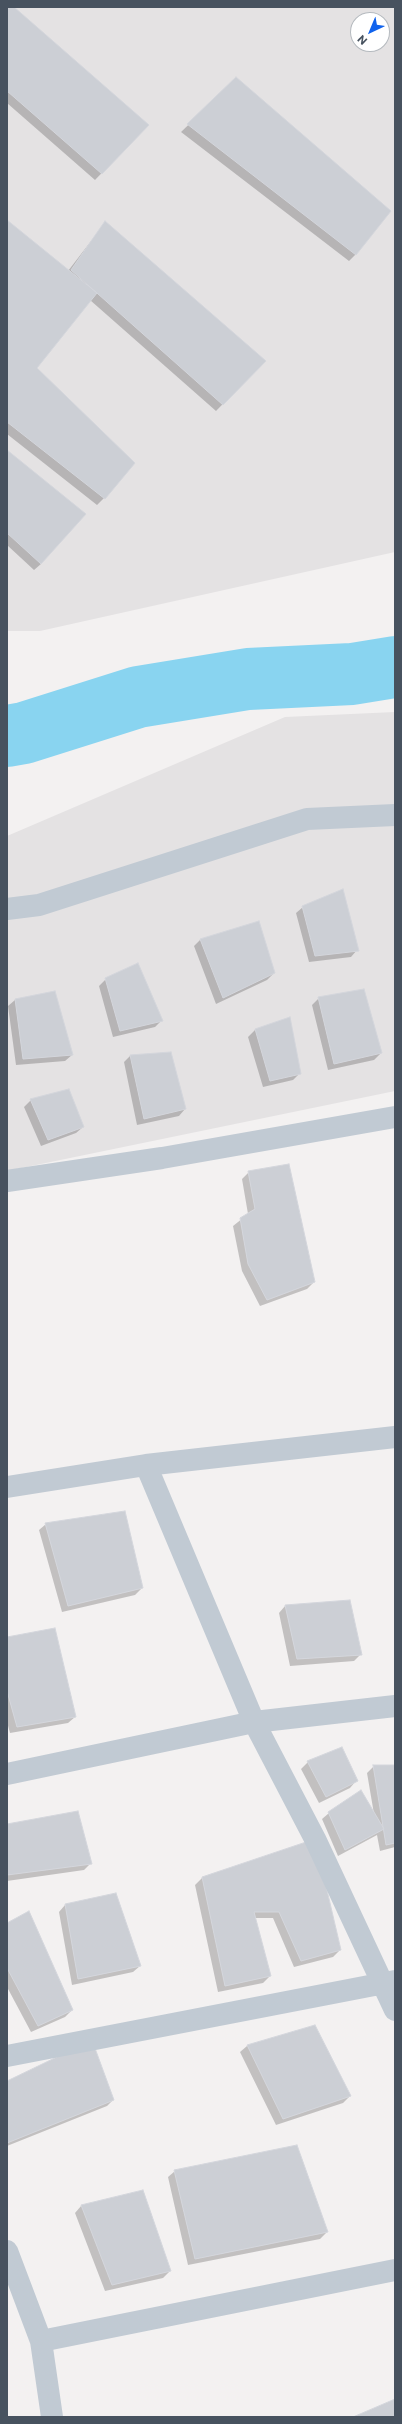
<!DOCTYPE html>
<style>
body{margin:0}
#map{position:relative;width:402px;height:2424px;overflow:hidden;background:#f3f1f1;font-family:Commissioner,sans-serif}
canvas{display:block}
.frame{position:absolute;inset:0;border:8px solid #47525f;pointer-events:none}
.north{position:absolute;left:350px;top:12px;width:40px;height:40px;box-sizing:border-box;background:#fff;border:1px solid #b5babf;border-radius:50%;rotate:224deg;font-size:11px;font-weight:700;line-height:16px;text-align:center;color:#47525f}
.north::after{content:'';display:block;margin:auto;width:14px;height:18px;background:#1163ed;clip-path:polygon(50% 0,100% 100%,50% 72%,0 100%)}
</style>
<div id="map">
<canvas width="402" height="2424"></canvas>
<div class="frame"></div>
<div class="north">N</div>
</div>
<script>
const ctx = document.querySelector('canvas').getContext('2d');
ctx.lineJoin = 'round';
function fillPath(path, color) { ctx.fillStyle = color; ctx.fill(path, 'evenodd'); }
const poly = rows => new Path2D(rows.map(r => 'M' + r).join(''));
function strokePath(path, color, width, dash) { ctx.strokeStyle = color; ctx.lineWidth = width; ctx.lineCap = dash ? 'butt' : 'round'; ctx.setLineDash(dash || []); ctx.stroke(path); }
const education = poly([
 [7,7,395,7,395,552,40,631,7,631],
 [358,20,382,20,382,44,358,44],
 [395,712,395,1091,7,1171,7,836,285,717]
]);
const shadow = poly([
 [7,7,12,7,148,125,95,180,7,103],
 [236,79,356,254,349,261,181,132],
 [7,222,68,271,105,223,265,361,216,411,90,300,36,368,104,498,97,505,7,434],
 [7,451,41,564,34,570,7,545],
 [303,907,357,950,351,957,309,962,296,913],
 [200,940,274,973,267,980,216,1004,194,946],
 [106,979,162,1020,155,1027,113,1037,99,986],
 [319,998,381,1053,374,1060,328,1070,312,1005],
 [15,1000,72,1055,65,1061,16,1065,8,1006],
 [290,1018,300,1073,293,1080,263,1087,248,1037,255,1030],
 [130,1056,185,1109,179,1116,137,1125,124,1062],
 [31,1100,83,1127,76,1133,41,1146,24,1107],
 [249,1172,314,1282,307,1289,260,1306,242,1271,233,1226,248,1214,242,1179],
 [46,1524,142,1588,135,1595,62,1612,39,1530],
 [285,1606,361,1654,354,1661,290,1666,279,1613],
 [7,1638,75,1717,68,1723,10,1733,7,1722],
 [308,1762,356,1781,350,1788,319,1803,301,1769],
 [374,1766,395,1766,395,1847,380,1851,377,1835,338,1856,322,1819,329,1813,374,1814,367,1773],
 [7,1825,91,1863,84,1870,7,1881],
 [314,1841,340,1950,333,1957,294,1967,273,1918,255,1918,270,1976,263,1983,218,1992,195,1885,202,1878],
 [65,1905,140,1966,133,1972,72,1985,59,1912],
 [7,1924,72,2010,65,2017,31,2032,7,1987],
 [315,2027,350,2096,343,2103,276,2125,240,2052,247,2046],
 [7,2082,113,2100,107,2106,7,2146],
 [175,2171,327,2232,320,2239,188,2265,168,2177],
 [142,2191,170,2271,163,2278,105,2291,75,2213,81,2206]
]);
const river = poly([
 [7,736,24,733,138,697,248,679,352,674,395,667]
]);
const building = poly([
 [7,7,14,7,149,125,102,174,7,91,7,7],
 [236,77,391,211,356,255,187,124,236,77],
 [7,220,97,293,37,368,135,463,105,499,7,422,7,220],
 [105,221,266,361,223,405,71,270,105,221],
 [7,450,86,514,41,564,7,533,7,450],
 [343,889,359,951,315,956,302,906,343,889],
 [259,921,275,973,223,998,200,939,259,921],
 [138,963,163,1021,120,1031,105,978,138,963],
 [364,989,382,1053,334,1064,318,997,364,989],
 [55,991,73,1055,23,1059,15,999,55,991],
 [290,1017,301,1074,270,1081,255,1029,290,1017],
 [171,1052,186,1109,144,1119,130,1055,171,1052],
 [69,1089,84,1127,48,1140,30,1099,69,1089],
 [289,1164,315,1282,267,1300,248,1264,240,1218,255,1209,248,1171,289,1164],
 [125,1511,143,1588,68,1606,45,1523,125,1511],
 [350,1600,362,1655,297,1659,285,1605,350,1600],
 [55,1628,76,1717,17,1727,7,1691,7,1637,55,1628],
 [342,1747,358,1781,326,1797,307,1761,342,1747],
 [373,1765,395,1765,395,1843,386,1845,373,1765],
 [361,1790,384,1829,345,1850,328,1812,361,1790],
 [78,1811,92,1864,7,1875,7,1824,78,1811],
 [315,1839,341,1950,301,1961,279,1912,254,1912,271,1976,225,1986,202,1877,315,1839],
 [116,1893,141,1966,78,1979,65,1904,116,1893],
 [29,1911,73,2010,38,2026,7,1968,7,1923,29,1911],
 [315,2025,351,2096,283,2119,247,2045,315,2025],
 [92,2040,114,2100,7,2143,7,2081,92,2040],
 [297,2145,328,2232,195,2259,174,2170,297,2145],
 [143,2190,171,2271,112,2285,81,2205,143,2190],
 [395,2399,395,2417,353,2417,395,2399]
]);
const minor = poly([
 [7,909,39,905,307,819,395,815],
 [7,1181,162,1158,395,1117],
 [146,1465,254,1722,315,1839,395,2010],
 [7,1487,146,1465,395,1437],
 [7,1774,254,1722,395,1706],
 [7,2056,395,1981],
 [7,2251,41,2341,52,2417],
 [41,2341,395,2270]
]);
fillPath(education, '#e4e2e3');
fillPath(shadow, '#0003');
strokePath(river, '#89d4f0', 62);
fillPath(building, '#cccfd5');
strokePath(building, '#d4d6dc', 1);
strokePath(minor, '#c1cad3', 22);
</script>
